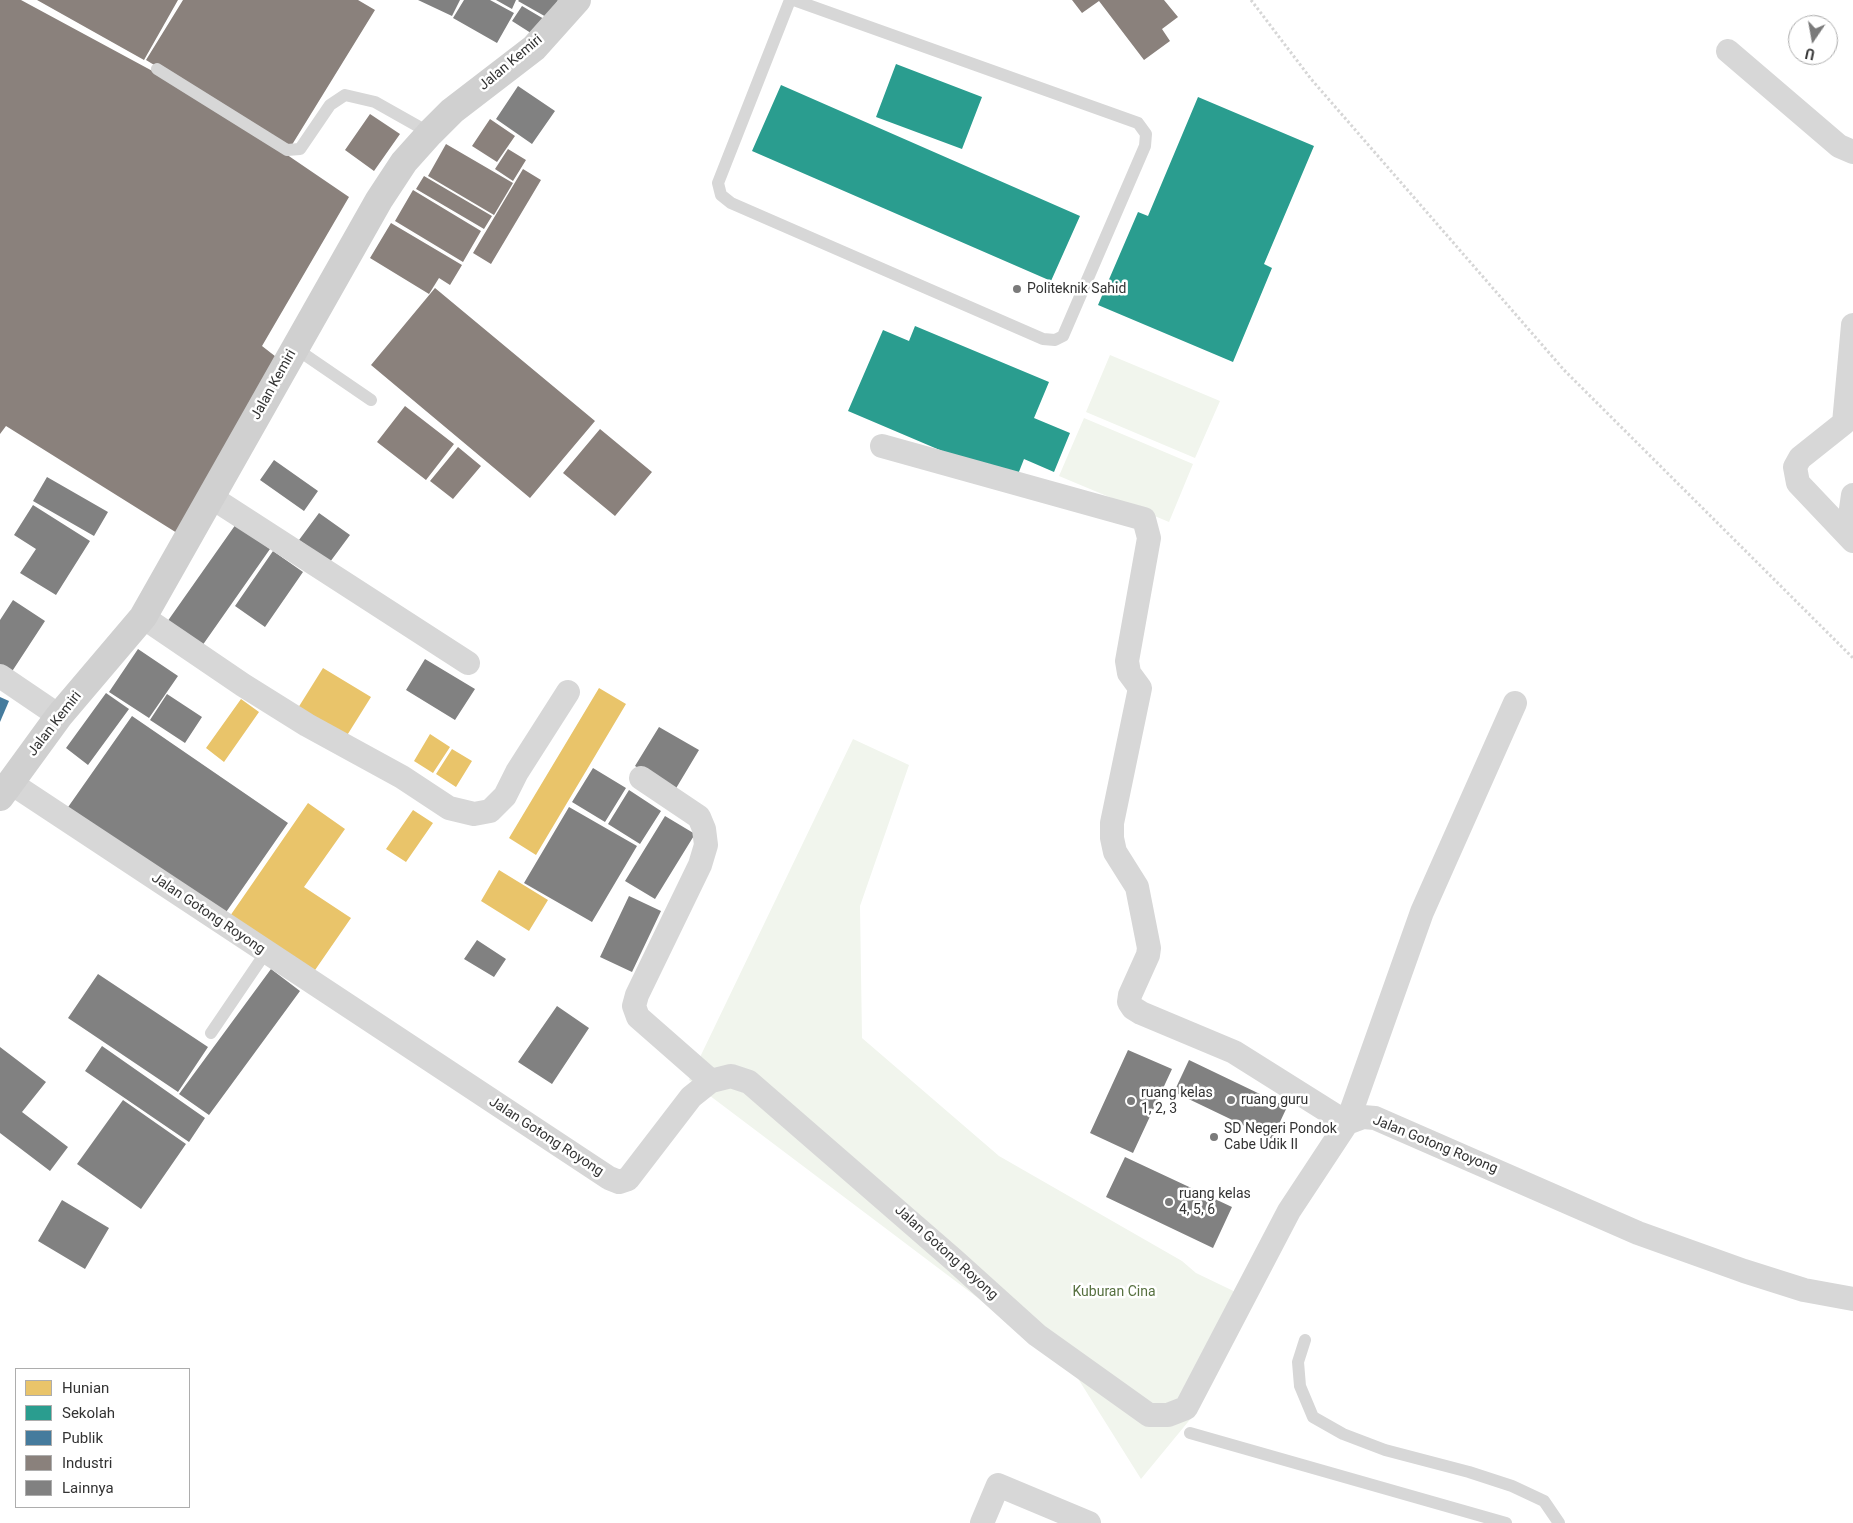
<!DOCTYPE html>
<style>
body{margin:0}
#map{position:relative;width:1853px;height:1523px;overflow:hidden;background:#fff;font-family:Roboto,sans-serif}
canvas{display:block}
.legend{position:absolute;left:15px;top:1368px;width:175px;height:140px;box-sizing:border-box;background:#fff;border:1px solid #adadad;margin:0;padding:6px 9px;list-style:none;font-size:15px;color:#333}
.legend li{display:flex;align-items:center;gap:10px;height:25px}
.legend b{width:25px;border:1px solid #adadad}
.north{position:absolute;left:1788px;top:15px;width:50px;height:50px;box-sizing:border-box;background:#fff;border:1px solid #adadad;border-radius:50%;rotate:192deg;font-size:14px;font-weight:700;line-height:20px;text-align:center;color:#333}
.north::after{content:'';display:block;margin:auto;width:18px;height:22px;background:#7a7a7a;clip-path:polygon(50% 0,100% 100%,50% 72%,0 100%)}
</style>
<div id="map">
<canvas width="1853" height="1523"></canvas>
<ul class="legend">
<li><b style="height:14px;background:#e9c46a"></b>Hunian</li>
<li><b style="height:14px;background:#2a9d8f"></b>Sekolah</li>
<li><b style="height:14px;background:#457b9d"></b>Publik</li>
<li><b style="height:14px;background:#8a817c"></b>Industri</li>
<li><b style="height:14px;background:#818181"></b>Lainnya</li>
</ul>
<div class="north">U</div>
</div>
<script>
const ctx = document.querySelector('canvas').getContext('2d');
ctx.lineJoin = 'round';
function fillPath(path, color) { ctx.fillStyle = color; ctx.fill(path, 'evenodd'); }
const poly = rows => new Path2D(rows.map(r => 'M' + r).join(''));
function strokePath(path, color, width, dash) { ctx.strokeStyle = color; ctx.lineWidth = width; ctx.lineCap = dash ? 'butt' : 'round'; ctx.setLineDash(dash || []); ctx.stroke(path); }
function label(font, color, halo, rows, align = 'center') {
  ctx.font = font + ' Roboto,sans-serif'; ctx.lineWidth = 5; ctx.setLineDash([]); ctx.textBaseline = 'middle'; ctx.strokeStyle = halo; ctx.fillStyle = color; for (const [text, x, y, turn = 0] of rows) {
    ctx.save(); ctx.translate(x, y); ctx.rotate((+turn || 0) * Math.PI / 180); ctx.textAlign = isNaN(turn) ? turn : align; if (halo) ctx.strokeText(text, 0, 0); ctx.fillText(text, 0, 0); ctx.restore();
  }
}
const green = poly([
 [1110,355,1220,401,1195,458,1086,412],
 [1084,418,1193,464,1169,522,1059,476],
 [853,739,909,765,860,906,862,1038,999,1156,1182,1261,1196,1273,1248,1298,1197,1411,1141,1479,1072,1369,689,1080]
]);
const homes = poly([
 [323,668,371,697,346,737,298,708],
 [599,688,626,704,536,855,509,838],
 [241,699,259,712,224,762,206,748],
 [430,734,450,747,433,773,414,761],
 [452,749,472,761,456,787,436,774],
 [308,803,345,829,304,887,351,918,313,973,230,916],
 [413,810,433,823,406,862,386,849],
 [499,870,548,900,529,931,481,901]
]);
const schools = poly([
 [896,64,982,97,962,149,876,117],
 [781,85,1080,216,1051,281,752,151],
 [1198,97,1314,146,1264,264,1272,268,1233,362,1098,305,1138,212,1148,216],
 [915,326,1049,382,1034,418,1070,433,1054,472,1024,459,1015,482,848,411,883,330,909,341]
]);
const public = poly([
 [0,697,9,701,0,722]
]);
const industry = poly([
 [0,0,21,0,208,101,349,197,262,346,280,360,177,533,6,426,0,434],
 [37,0,178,0,144,60],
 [183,0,358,0,375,10,290,148,146,60],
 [1072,0,1164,0,1178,17,1162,29,1170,41,1144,60,1099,1,1082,13],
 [370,114,400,134,374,171,345,150],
 [490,119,515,136,497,162,472,146],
 [446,144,513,183,494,215,428,176],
 [508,149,526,160,513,181,495,169],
 [523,169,541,180,491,264,473,253],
 [424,176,492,216,484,229,416,189],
 [413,190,481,231,463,262,395,221],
 [391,223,462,265,450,285,439,278,429,294,370,258],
 [435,288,595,421,530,498,371,365],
 [405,406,454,444,426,480,377,442],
 [600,429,652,472,615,516,563,473],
 [458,447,481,466,453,499,430,481]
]);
const building = poly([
 [418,0,460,0,452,16],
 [464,0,490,0,514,13,497,43,453,18],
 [496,0,516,0,512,9],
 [519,0,558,0,548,18,518,1],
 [522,6,544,19,534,35,512,21],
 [518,86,555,111,532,144,496,119],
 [274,460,318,491,304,511,260,480],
 [47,477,108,512,94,536,33,501],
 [33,505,90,541,56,595,20,573,36,549,14,535],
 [319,513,350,535,330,562,299,540],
 [236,524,270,549,202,646,167,622],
 [273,551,303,572,265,627,235,606],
 [13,600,45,621,11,673,0,666,0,620],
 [138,649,178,676,149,718,109,692],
 [425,659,475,689,455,720,406,690],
 [106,693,129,709,88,765,66,748],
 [167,694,202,717,185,743,150,720],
 [132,716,288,823,222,918,66,810],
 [659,727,699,750,675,790,635,766],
 [593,768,626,788,605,822,572,802],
 [629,790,661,811,640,844,608,824],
 [569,807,637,846,592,922,524,883],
 [665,816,695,834,655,899,625,881],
 [629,896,661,911,632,972,600,957],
 [477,940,506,959,494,977,464,959],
 [271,969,300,991,209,1115,179,1094],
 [98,974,208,1047,178,1092,68,1018],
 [557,1006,589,1028,552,1084,518,1062],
 [102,1046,205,1118,189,1142,85,1071],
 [0,1047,46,1082,22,1112,68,1147,50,1171,0,1133],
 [1128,1050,1172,1069,1133,1153,1090,1133],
 [1189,1060,1287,1107,1272,1139,1174,1092],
 [123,1100,186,1144,141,1209,77,1164],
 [1125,1157,1232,1207,1213,1248,1106,1197],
 [62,1200,109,1228,85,1269,38,1241]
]);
const path = poly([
 [1251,0,1311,79,1564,370,1853,658]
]);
const lane = poly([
 [790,0,718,183,721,195,731,203,1043,339,1055,340,1063,336,1145,146,1146,134,1138,123,794,0],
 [157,69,287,150,300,149,330,105,345,95,375,102,430,133],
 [295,348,371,400],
 [211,1033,266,952],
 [1305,1340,1298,1362,1300,1386,1313,1417,1343,1434,1385,1450,1469,1472,1512,1486,1544,1501,1559,1523],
 [1190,1433,1506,1523]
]);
const street = poly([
 [1728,51,1839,146,1853,152],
 [1853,325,1844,423,1800,458,1795,467,1798,483,1853,541],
 [882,446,1144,519,1149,538,1127,661,1129,673,1140,688,1112,823,1112,838,1115,852,1137,887,1149,948,1148,955,1130,995,1129,1002,1133,1008,1141,1013,1234,1052,1347,1123,1422,912,1515,703],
 [1853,495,1849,523,1853,540],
 [211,497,468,663],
 [143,617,243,685,307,725,402,777,449,808,474,814,490,811,505,796,517,772,568,692],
 [0,676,59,716],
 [641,778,699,817,704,829,706,845,700,865,637,995,634,1006,638,1017,711,1081],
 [11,783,609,1178,619,1182,628,1179,691,1097,711,1081,731,1076,749,1082,954,1260,1037,1335,1149,1415,1168,1415,1186,1408,1289,1211,1347,1123,1363,1117,1375,1118,1638,1233,1744,1271,1804,1290,1853,1299],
 [982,1523,998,1485,1089,1523]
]);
const secondary = poly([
 [0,797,59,716,143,617,379,200,404,162,430,133,452,111,534,48,577,0]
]);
const markers = [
 [1017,289,5,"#7a7a7a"],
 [1231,1100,5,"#7a7a7a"],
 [1131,1101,5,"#7a7a7a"],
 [1214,1137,5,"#7a7a7a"],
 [1169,1202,5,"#7a7a7a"]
];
const streetNames = [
 ["Jalan Kemiri",511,63,-40],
 ["Jalan Kemiri",274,385,-61],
 ["Jalan Kemiri",55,724,-52],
 ["Jalan Gotong Royong",208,914,34],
 ["Jalan Gotong Royong",546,1137,33],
 ["Jalan Gotong Royong",1435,1145,22],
 ["Jalan Gotong Royong",946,1253,42]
];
const poiNames = [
 ["Politeknik Sahid",1027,289],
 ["ruang kelas",1141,1093],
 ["1, 2, 3",1141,1109],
 ["ruang guru",1241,1100],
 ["SD Negeri Pondok",1224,1129],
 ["Cabe Udik II",1224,1145],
 ["ruang kelas",1179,1194],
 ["4, 5, 6",1179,1210]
];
const parkNames = [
 ["Kuburan Cina",1114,1292]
];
fillPath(green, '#f1f5ed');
fillPath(homes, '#e9c46a');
fillPath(schools, '#2a9d8f');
fillPath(public, '#457b9d');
fillPath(industry, '#8a817c');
fillPath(building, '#818181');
strokePath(path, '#d6d6d6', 3, [2.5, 2.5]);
strokePath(lane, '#d7d7d7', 12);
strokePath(street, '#d7d7d7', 24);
strokePath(secondary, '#d0d0d0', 28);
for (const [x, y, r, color] of markers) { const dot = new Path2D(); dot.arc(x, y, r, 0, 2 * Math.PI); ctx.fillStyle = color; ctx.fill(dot); strokePath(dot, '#fff', 2); }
label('14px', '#333', '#fff', streetNames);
label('14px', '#333', '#fff', poiNames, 'left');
label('14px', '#56703f', '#fff', parkNames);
</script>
